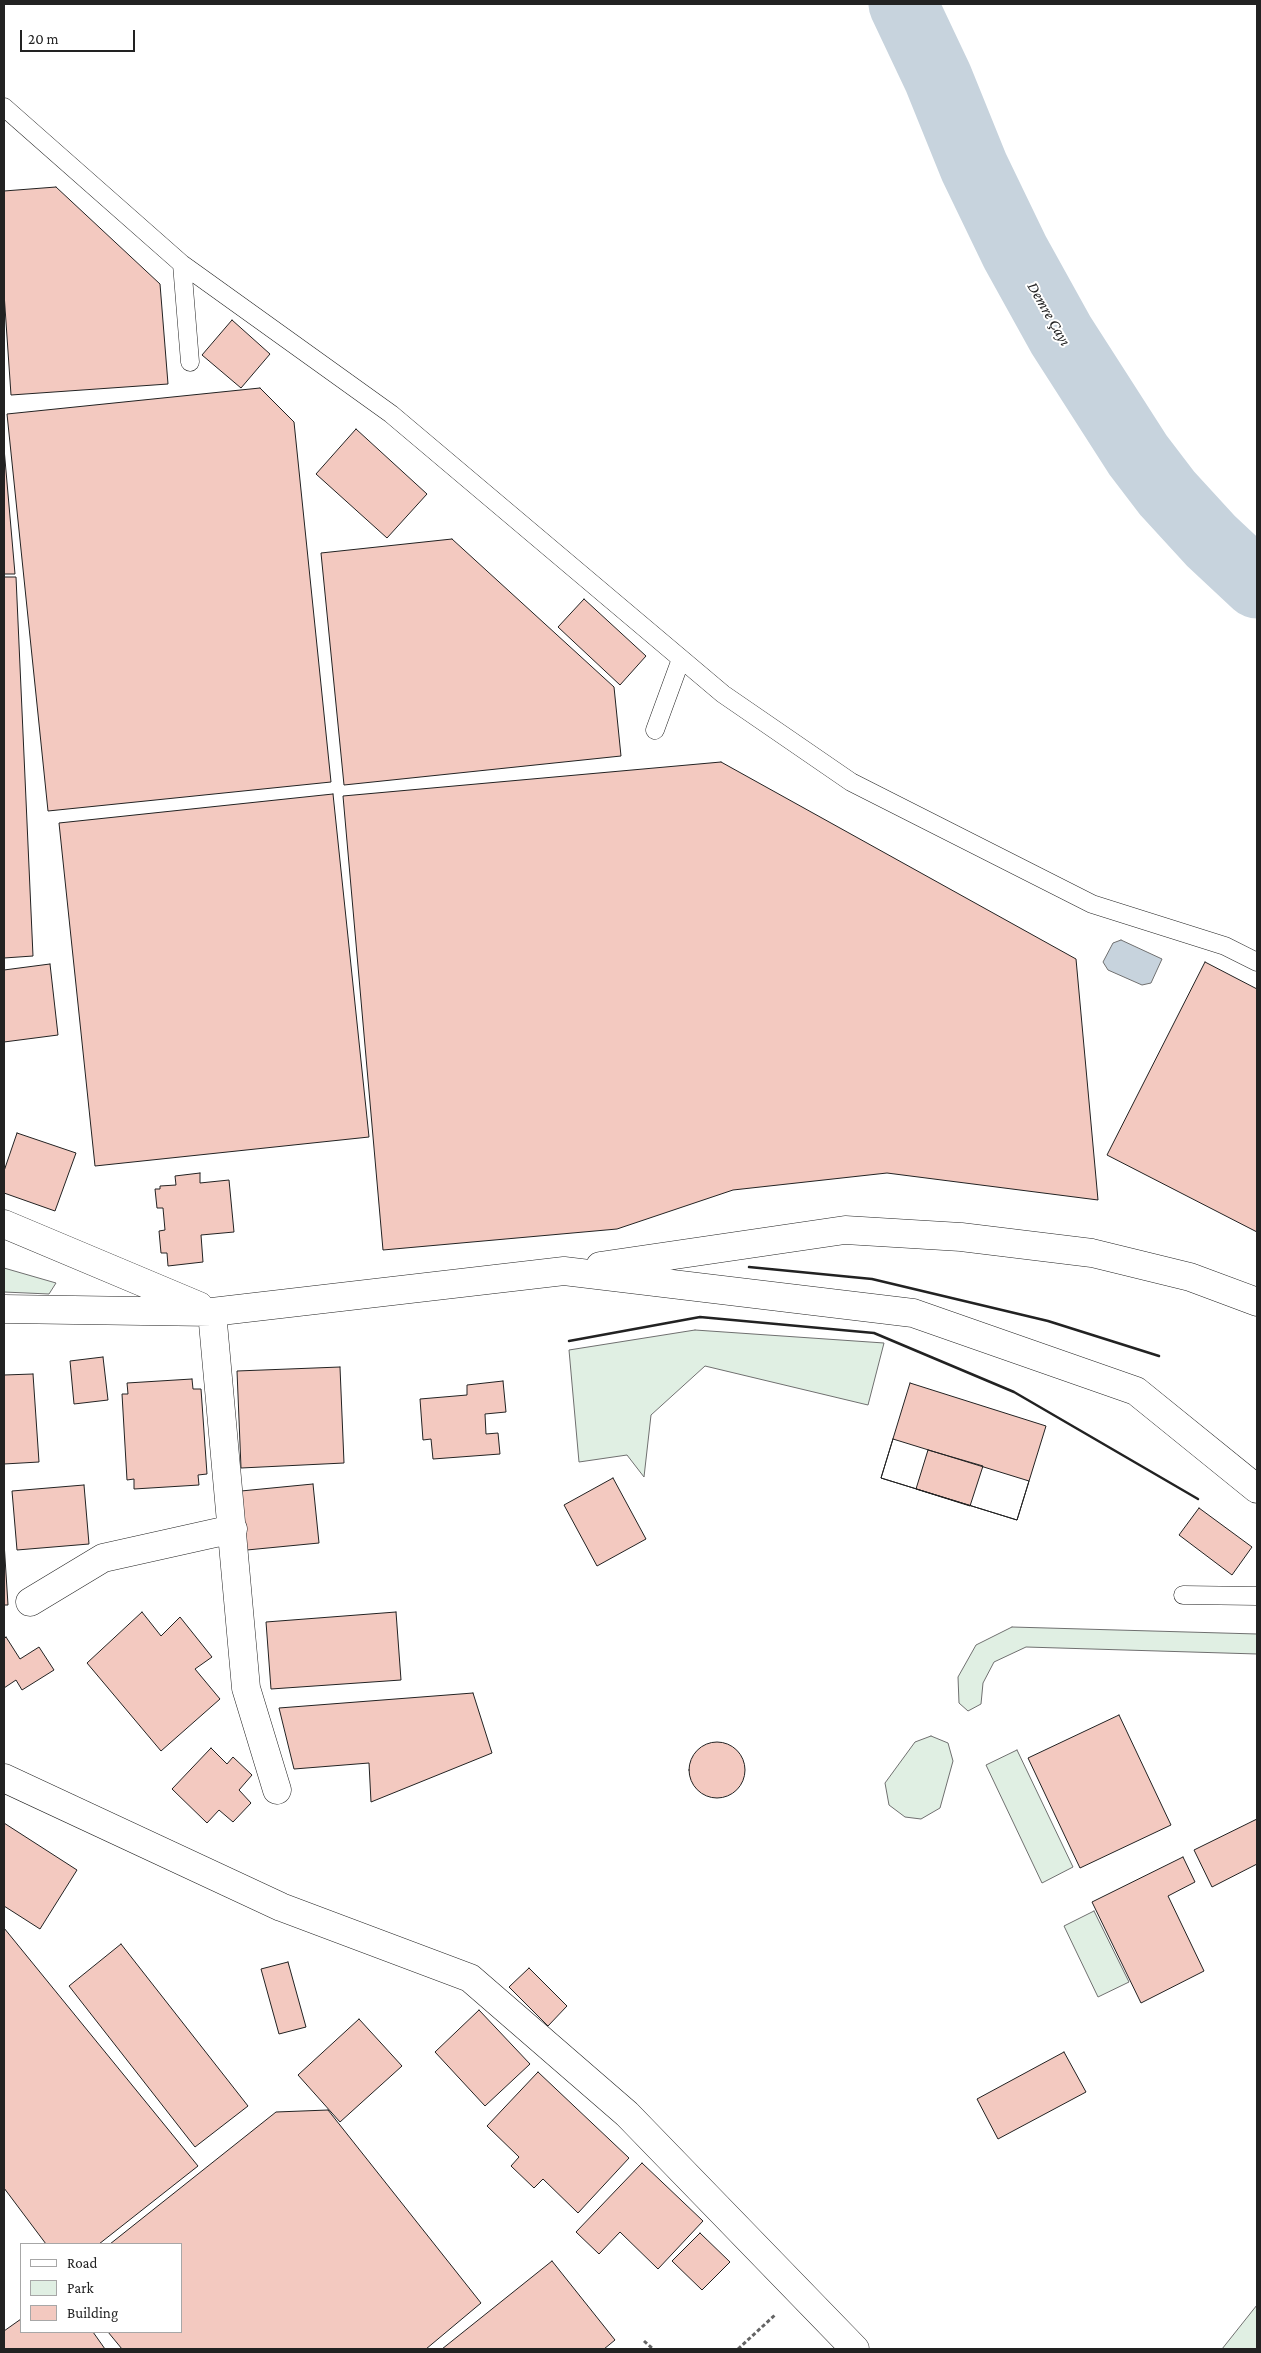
<!DOCTYPE html>
<meta charset="utf-8">
<style>
body{margin:0}
#map{position:relative;width:1261px;height:2353px;overflow:hidden;background:#fff;font-family:"Crimson Pro",serif}
canvas{display:block}
.frame{position:absolute;inset:0;border:5px solid #222;pointer-events:none}
.legend{position:absolute;left:20px;top:2243px;width:162px;height:90px;box-sizing:border-box;background:#fff;border:1px solid #a7a7a7;margin:0;padding:6px 9px;list-style:none;font-size:15px;color:#222}
.legend li{display:flex;align-items:center;gap:10px;height:25px}
.legend b{width:25px;border:1px solid #a7a7a7}
.scale{position:absolute;left:20px;top:30px;width:115px;height:22px;box-sizing:border-box;border:2px solid #222;border-top:0;padding-left:6px;font-size:15px;line-height:18px;white-space:nowrap;color:#222;-webkit-text-stroke:4px #fff;paint-order:stroke}
</style>
<div id="map">
<canvas width="1261" height="2353"></canvas>
<div class="frame"></div>
<ul class="legend">
<li><b style="height:6px;background:#fff"></b>Road</li>
<li><b style="height:14px;background:#e0efe3"></b>Park</li>
<li><b style="height:14px;background:#f3c9c0"></b>Building</li>
</ul>
<div class="scale">20 m</div>
</div>
<script>
const ctx = document.querySelector('canvas').getContext('2d');
ctx.lineJoin = 'round';
function fillPath(path, color) { ctx.fillStyle = color; ctx.fill(path, 'evenodd'); }
const poly = rows => new Path2D(rows.map(r => 'M' + r).join(''));
function strokePath(path, color, width, dash) { ctx.strokeStyle = color; ctx.lineWidth = width; ctx.lineCap = dash ? 'butt' : 'round'; ctx.setLineDash(dash || []); ctx.stroke(path); }
function label(font, color, halo, rows, align = 'center') {
  ctx.font = font + ' "Crimson Pro",serif'; ctx.lineWidth = 4; ctx.setLineDash([]); ctx.textBaseline = 'middle'; ctx.strokeStyle = halo; ctx.fillStyle = color; for (const [text, x, y, turn = 0] of rows) {
    ctx.save(); ctx.translate(x, y); ctx.rotate((+turn || 0) * Math.PI / 180); ctx.textAlign = isNaN(turn) ? turn : align; if (halo) ctx.strokeText(text, 0, 0); ctx.fillText(text, 0, 0); ctx.restore();
  }
}
const green = poly([
 [4,1268,56,1283,49,1294,4,1292,4,1268],
 [695,1330,884,1343,868,1405,705,1366,651,1415,644,1477,627,1455,579,1462,569,1350,695,1330],
 [1012,1627,1257,1634,1257,1654,1026,1647,994,1662,983,1683,981,1704,968,1711,959,1703,958,1677,976,1645,1012,1627],
 [931,1736,948,1743,953,1761,940,1808,921,1819,905,1817,889,1805,885,1783,915,1742,931,1736],
 [1017,1750,1073,1867,1042,1883,986,1765,1017,1750],
 [1094,1911,1129,1982,1098,1997,1064,1926,1094,1911],
 [1257,2305,1257,2349,1222,2349,1257,2305]
]);
const water = poly([
 [1121,940,1162,959,1151,983,1142,985,1108,970,1103,962,1113,943,1121,940]
]);
const river = poly([
 [903,4,938,78,974,167,1015,252,1061,335,1138,455,1167,493,1211,541,1257,584]
]);
const building = poly([
 [56,187,160,284,168,384,11,395,4,293,4,191,56,187],
 [232,320,270,354,241,388,202,355,232,320],
 [260,388,294,422,331,782,48,811,7,414,260,388],
 [356,429,427,494,387,538,316,474,356,429],
 [4,448,15,574,4,574,4,448],
 [452,539,614,687,621,756,344,785,321,553,452,539],
 [4,577,16,577,33,956,4,958,4,577],
 [584,599,646,656,620,685,558,627,584,599],
 [721,762,1076,959,1098,1200,887,1173,733,1190,617,1229,383,1250,343,796,721,762],
 [333,794,369,1137,95,1166,59,823,333,794],
 [1205,962,1257,989,1257,1232,1107,1155,1205,962],
 [50,964,58,1035,4,1042,4,970,50,964],
 [17,1133,76,1153,55,1211,4,1193,4,1171,17,1133],
 [200,1173,200,1183,229,1180,234,1232,201,1235,203,1262,168,1266,167,1253,161,1253,159,1231,165,1230,163,1208,157,1208,155,1189,160,1189,160,1186,176,1185,175,1176,200,1173],
 [103,1357,108,1400,74,1404,70,1361,103,1357],
 [340,1367,344,1463,241,1468,237,1371,340,1367],
 [33,1374,39,1462,4,1464,4,1375,33,1374],
 [192,1379,193,1389,201,1389,207,1474,198,1475,199,1485,134,1489,134,1479,127,1480,122,1394,128,1394,127,1383,192,1379],
 [503,1381,506,1412,485,1414,486,1434,498,1433,500,1454,433,1459,431,1439,423,1440,420,1399,467,1395,467,1385,503,1381],
 [910,1383,1046,1426,1017,1520,881,1478,910,1383],
 [893,1439,1029,1481,1017,1520,881,1478,893,1439],
 [928,1450,983,1466,970,1506,916,1489,928,1450],
 [613,1478,646,1539,597,1566,564,1505,613,1478],
 [313,1484,319,1543,247,1550,241,1491,313,1484],
 [84,1485,89,1544,17,1550,12,1491,84,1485],
 [1199,1508,1252,1547,1232,1575,1179,1535,1199,1508],
 [4,1542,8,1605,4,1605,4,1542],
 [142,1612,161,1636,180,1617,212,1657,195,1669,220,1699,161,1751,87,1663,142,1612],
 [396,1612,401,1680,271,1689,266,1622,396,1612],
 [6,1637,20,1659,39,1647,54,1670,22,1690,16,1680,4,1688,4,1639,6,1637],
 [473,1693,492,1753,371,1802,369,1763,294,1769,279,1708,473,1693],
 [1119,1715,1171,1825,1080,1868,1028,1758,1119,1715],
 '689 1770a28 28 0 1 1 56 0a28 28 0 1 1-56 0Z',
 [211,1748,227,1764,233,1757,252,1775,239,1790,251,1803,233,1822,219,1810,207,1823,172,1789,211,1748],
 [1257,1819,1257,1864,1212,1887,1194,1850,1257,1819],
 [4,1823,77,1870,40,1929,4,1906,4,1823],
 [1183,1857,1195,1882,1168,1896,1204,1971,1141,2003,1092,1902,1183,1857],
 [4,1928,198,2166,99,2244,46,2244,4,2188,4,1928],
 [121,1944,248,2106,195,2147,69,1986,121,1944],
 [288,1962,306,2027,279,2034,261,1969,288,1962],
 [529,1968,567,2006,548,2026,509,1987,529,1968],
 [479,2010,530,2064,485,2106,435,2052,479,2010],
 [359,2019,402,2066,340,2122,298,2075,359,2019],
 [1064,2052,1086,2092,998,2139,977,2099,1064,2052],
 [538,2072,629,2158,578,2213,543,2179,534,2188,511,2166,519,2157,487,2126,538,2072],
 [328,2110,481,2303,426,2349,122,2349,108,2332,181,2332,181,2244,110,2244,276,2112,328,2110],
 [642,2163,703,2221,658,2269,620,2232,599,2254,576,2232,642,2163],
 [700,2233,730,2262,702,2290,672,2261,700,2233],
 [552,2261,615,2340,604,2349,442,2349,552,2261],
 [21,2319,21,2332,93,2332,105,2349,4,2349,4,2331,21,2319]
]);
const path = poly([
 [644,2341,653,2349],
 [738,2349,775,2315]
]);
const lane = poly([
 [4,107,182,264,391,414,723,694,851,782,1092,904,1225,946,1257,962],
 [182,264,190,362],
 [655,730,681,659],
 [1183,1595,1257,1596]
]);
const street = poly([
 [4,1224,199,1306],
 [600,1266,845,1230,961,1237,1092,1253,1190,1277,1257,1302],
 [4,1309,212,1312,564,1271,913,1313,1136,1391,1257,1489],
 [212,1312,246,1688,277,1790],
 [30,1602,103,1558,233,1529],
 [4,1778,281,1907,470,1978,627,2114,855,2349]
]);
const wall = poly([
 [749,1267,872,1279,1048,1321,1159,1356],
 [569,1341,700,1317,874,1333,1014,1392,1198,1499]
]);
const waterNames = [
 ["Demre Çayı",1049,314,60]
];
fillPath(green, '#e0efe3');
strokePath(green, '#6f6f6f', 1);
fillPath(water, '#c7d3dd');
strokePath(water, '#6f6f6f', 1);
strokePath(river, '#c7d3dd', 69);
fillPath(building, '#f3c9c0');
strokePath(building, '#222', 1);
strokePath(lane, '#222', 19);
strokePath(street, '#222', 29);
strokePath(path, '#646464', 3, [4, 2.5]);
strokePath(lane, '#fff', 18);
strokePath(street, '#fff', 28);
strokePath(wall, '#222', 2.5);
label('italic 16px', '#222', '#fff', waterNames);
</script>
